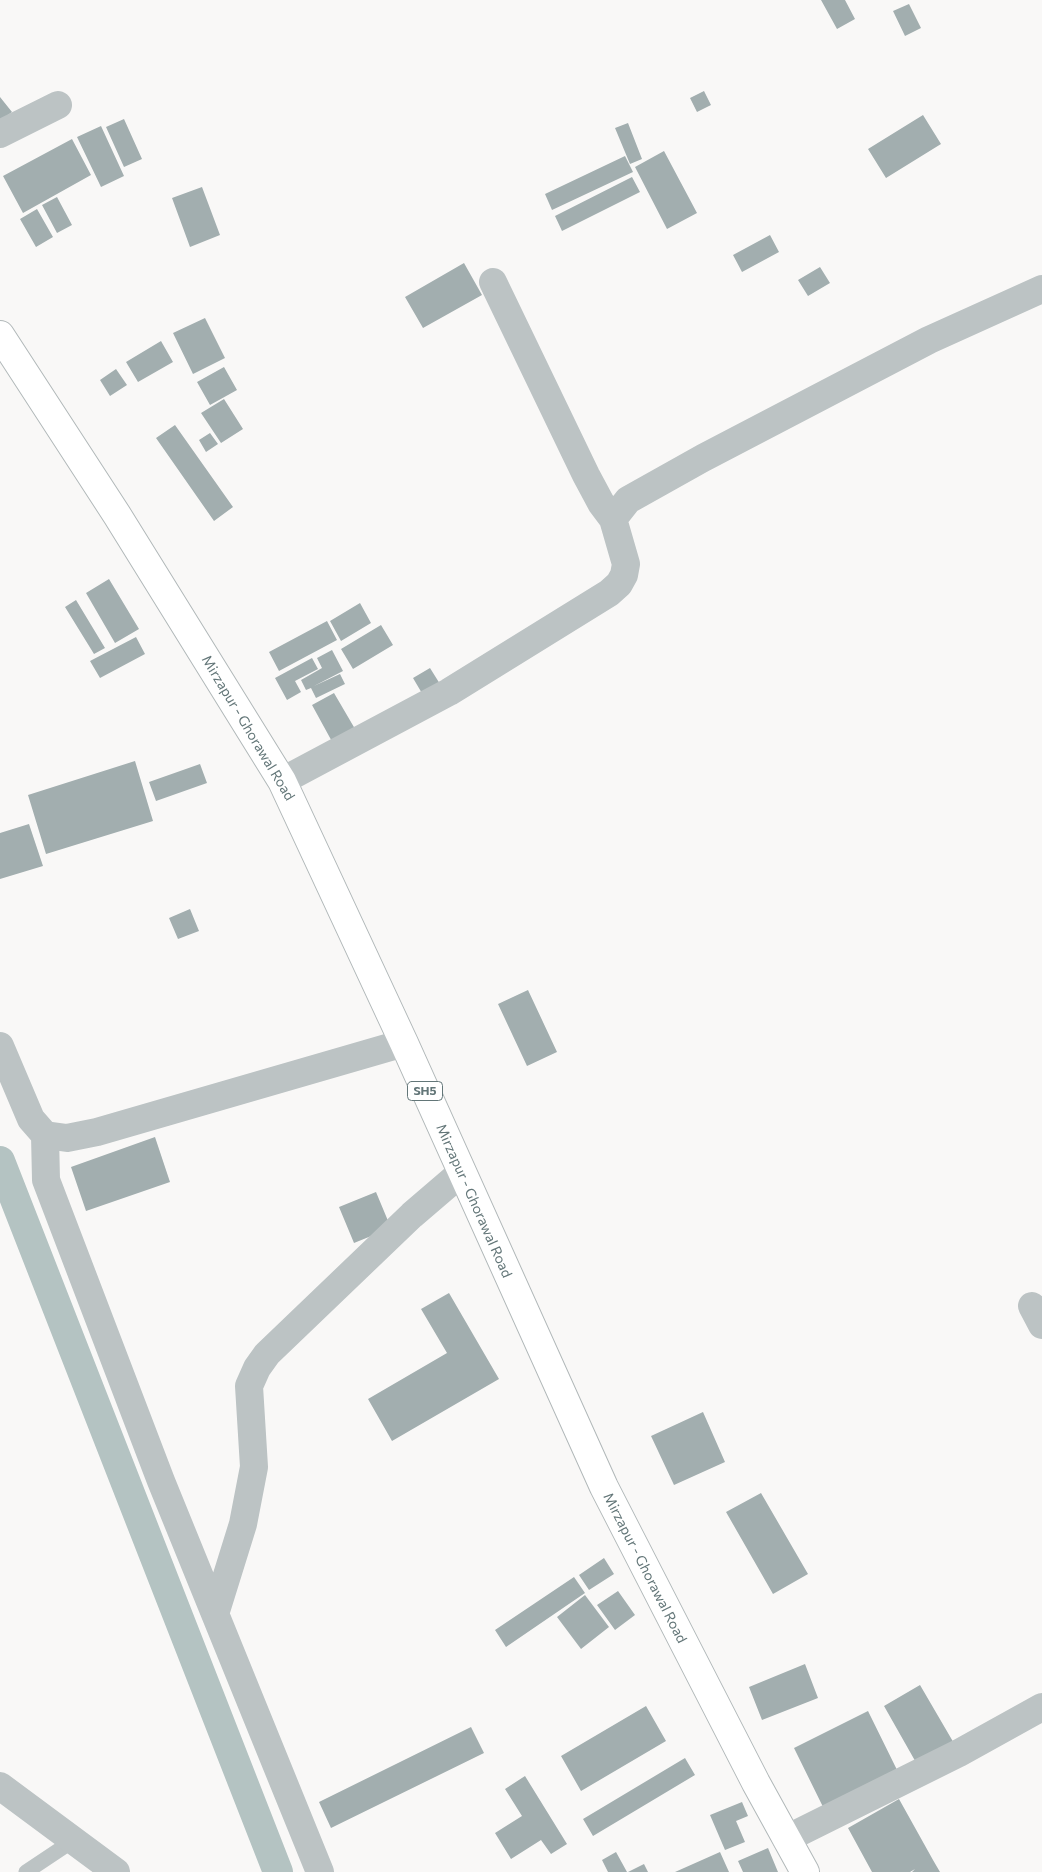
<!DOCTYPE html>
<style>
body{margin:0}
canvas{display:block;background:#f9f8f7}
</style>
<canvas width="1042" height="1872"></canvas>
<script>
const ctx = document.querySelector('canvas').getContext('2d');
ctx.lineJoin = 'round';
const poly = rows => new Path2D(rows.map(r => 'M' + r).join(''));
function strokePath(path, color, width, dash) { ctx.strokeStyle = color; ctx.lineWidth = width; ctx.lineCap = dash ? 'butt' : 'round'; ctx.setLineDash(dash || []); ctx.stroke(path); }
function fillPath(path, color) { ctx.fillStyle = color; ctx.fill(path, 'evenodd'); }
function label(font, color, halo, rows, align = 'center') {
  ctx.font = font + ' Commissioner,sans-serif'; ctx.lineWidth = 5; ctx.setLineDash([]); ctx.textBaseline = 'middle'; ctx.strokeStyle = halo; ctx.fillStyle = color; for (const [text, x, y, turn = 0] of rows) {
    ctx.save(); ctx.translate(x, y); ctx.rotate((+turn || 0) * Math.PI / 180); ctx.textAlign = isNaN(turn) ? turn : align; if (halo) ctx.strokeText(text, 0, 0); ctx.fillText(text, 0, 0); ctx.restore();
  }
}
const canal = poly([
 [0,1161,278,1872]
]);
const building = poly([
 [821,0,845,0,855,19,837,29],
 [909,4,921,28,905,36,893,11],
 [704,91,711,105,697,112,690,98],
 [0,97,12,112,0,121],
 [923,115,941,144,886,178,868,149],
 [124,119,142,159,124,167,106,127],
 [628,123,642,159,630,164,615,128],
 [101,126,124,176,101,187,77,137],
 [72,139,91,175,23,213,3,176],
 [664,151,697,213,667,229,635,167],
 [625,156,633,172,552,210,545,194],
 [632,177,640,192,562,231,555,216],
 [202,187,220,235,190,247,172,198],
 [57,197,72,225,57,233,42,205],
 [37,209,53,237,36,247,20,219],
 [770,235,779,252,742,272,733,255],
 [464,263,482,295,423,328,405,297],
 [820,267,830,283,808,296,798,280],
 [205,318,225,358,193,374,173,333],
 [161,341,173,362,138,382,126,362],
 [224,367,237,390,210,405,197,382],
 [116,369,127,385,110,396,100,380],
 [224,399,243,429,221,443,201,413],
 [175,425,233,507,214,521,156,438],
 [210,433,218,444,206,452,199,440],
 [109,579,139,629,115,643,86,593],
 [76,600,105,648,94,654,65,607],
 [360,603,371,623,341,641,330,621],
 [327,621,337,640,279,671,269,652],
 [381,625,393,645,353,669,341,649],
 [136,637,145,654,100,678,90,661],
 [332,650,343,671,314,686,340,674,345,684,316,698,311,688,306,690,301,680,322,668,317,658],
 [312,658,318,669,295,681,301,692,287,700,275,678],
 [430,668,440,684,423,695,413,678],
 [334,693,358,734,335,747,312,705],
 [135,761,153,821,46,854,28,795],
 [200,764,207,783,156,801,149,782],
 [29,824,43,866,0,879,0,833],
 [190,909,199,931,178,939,169,918],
 [528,990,557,1052,527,1066,498,1004],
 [155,1137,170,1182,86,1211,71,1167],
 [376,1192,391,1228,354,1243,339,1207],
 [449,1293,499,1379,392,1441,368,1399,447,1353,421,1309],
 [703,1412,725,1462,674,1485,651,1436],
 [761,1493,808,1574,773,1594,726,1512],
 [604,1558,614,1574,589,1590,579,1575],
 [574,1577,585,1593,506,1647,495,1630],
 [618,1591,635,1615,615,1630,597,1605],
 [585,1595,609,1627,581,1649,557,1617],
 [805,1664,818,1698,762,1720,749,1687],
 [920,1685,955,1745,918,1766,884,1706],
 [646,1706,666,1741,581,1791,561,1756],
 [868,1711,900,1776,826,1813,794,1748],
 [471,1727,484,1753,331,1828,319,1802],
 [685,1758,695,1775,593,1836,583,1819],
 [525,1776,567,1844,551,1854,541,1840,511,1859,495,1833,522,1816,505,1789],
 [899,1799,933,1860,940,1872,912,1872,915,1869,910,1872,872,1872,848,1828],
 [742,1802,748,1816,736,1821,745,1842,725,1850,710,1815],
 [768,1848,778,1872,743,1872,738,1861],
 [616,1852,627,1872,608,1872,602,1860],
 [720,1852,729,1872,675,1872],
 [644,1864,648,1872,628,1872]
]);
const lane = poly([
 [26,1872,74,1840]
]);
const street = poly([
 [0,134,58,105],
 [493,282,586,475,601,503,613,519],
 [282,781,449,692,609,593,619,584,624,575,626,564,613,519,628,500,703,458,929,340,1042,289],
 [0,1046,31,1119,45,1135,67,1138,97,1132,404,1043],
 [45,1135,46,1180,161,1481,320,1872],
 [1032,1306,1042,1325],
 [215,1614,243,1524,254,1467,249,1386,257,1368,267,1354,412,1215,461,1173],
 [0,1786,116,1872],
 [786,1839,959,1753,1042,1707]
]);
const primary = poly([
 [0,335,117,515,282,781,404,1043,604,1487,756,1783,805,1872]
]);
const shields = [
 [425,1091,35]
];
const shieldNames = [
 ["SH5",425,1091]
];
const streetNames = [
 ["Mirzapur - Ghorawal Road",248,728,59],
 ["Mirzapur - Ghorawal Road",474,1201,66],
 ["Mirzapur - Ghorawal Road",645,1568,63]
];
strokePath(canal, '#b4c3c2', 30);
fillPath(building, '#a2aeaf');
strokePath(primary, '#b1b8b9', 30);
strokePath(lane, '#bcc3c4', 15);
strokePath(street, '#bcc3c4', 28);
strokePath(primary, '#fff', 28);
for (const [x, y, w] of shields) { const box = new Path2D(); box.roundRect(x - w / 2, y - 9.5, w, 19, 4); ctx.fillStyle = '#fff'; ctx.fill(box); strokePath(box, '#637678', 1); }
label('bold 12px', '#637678', null, shieldNames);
label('14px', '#637678', '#fff', streetNames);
</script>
